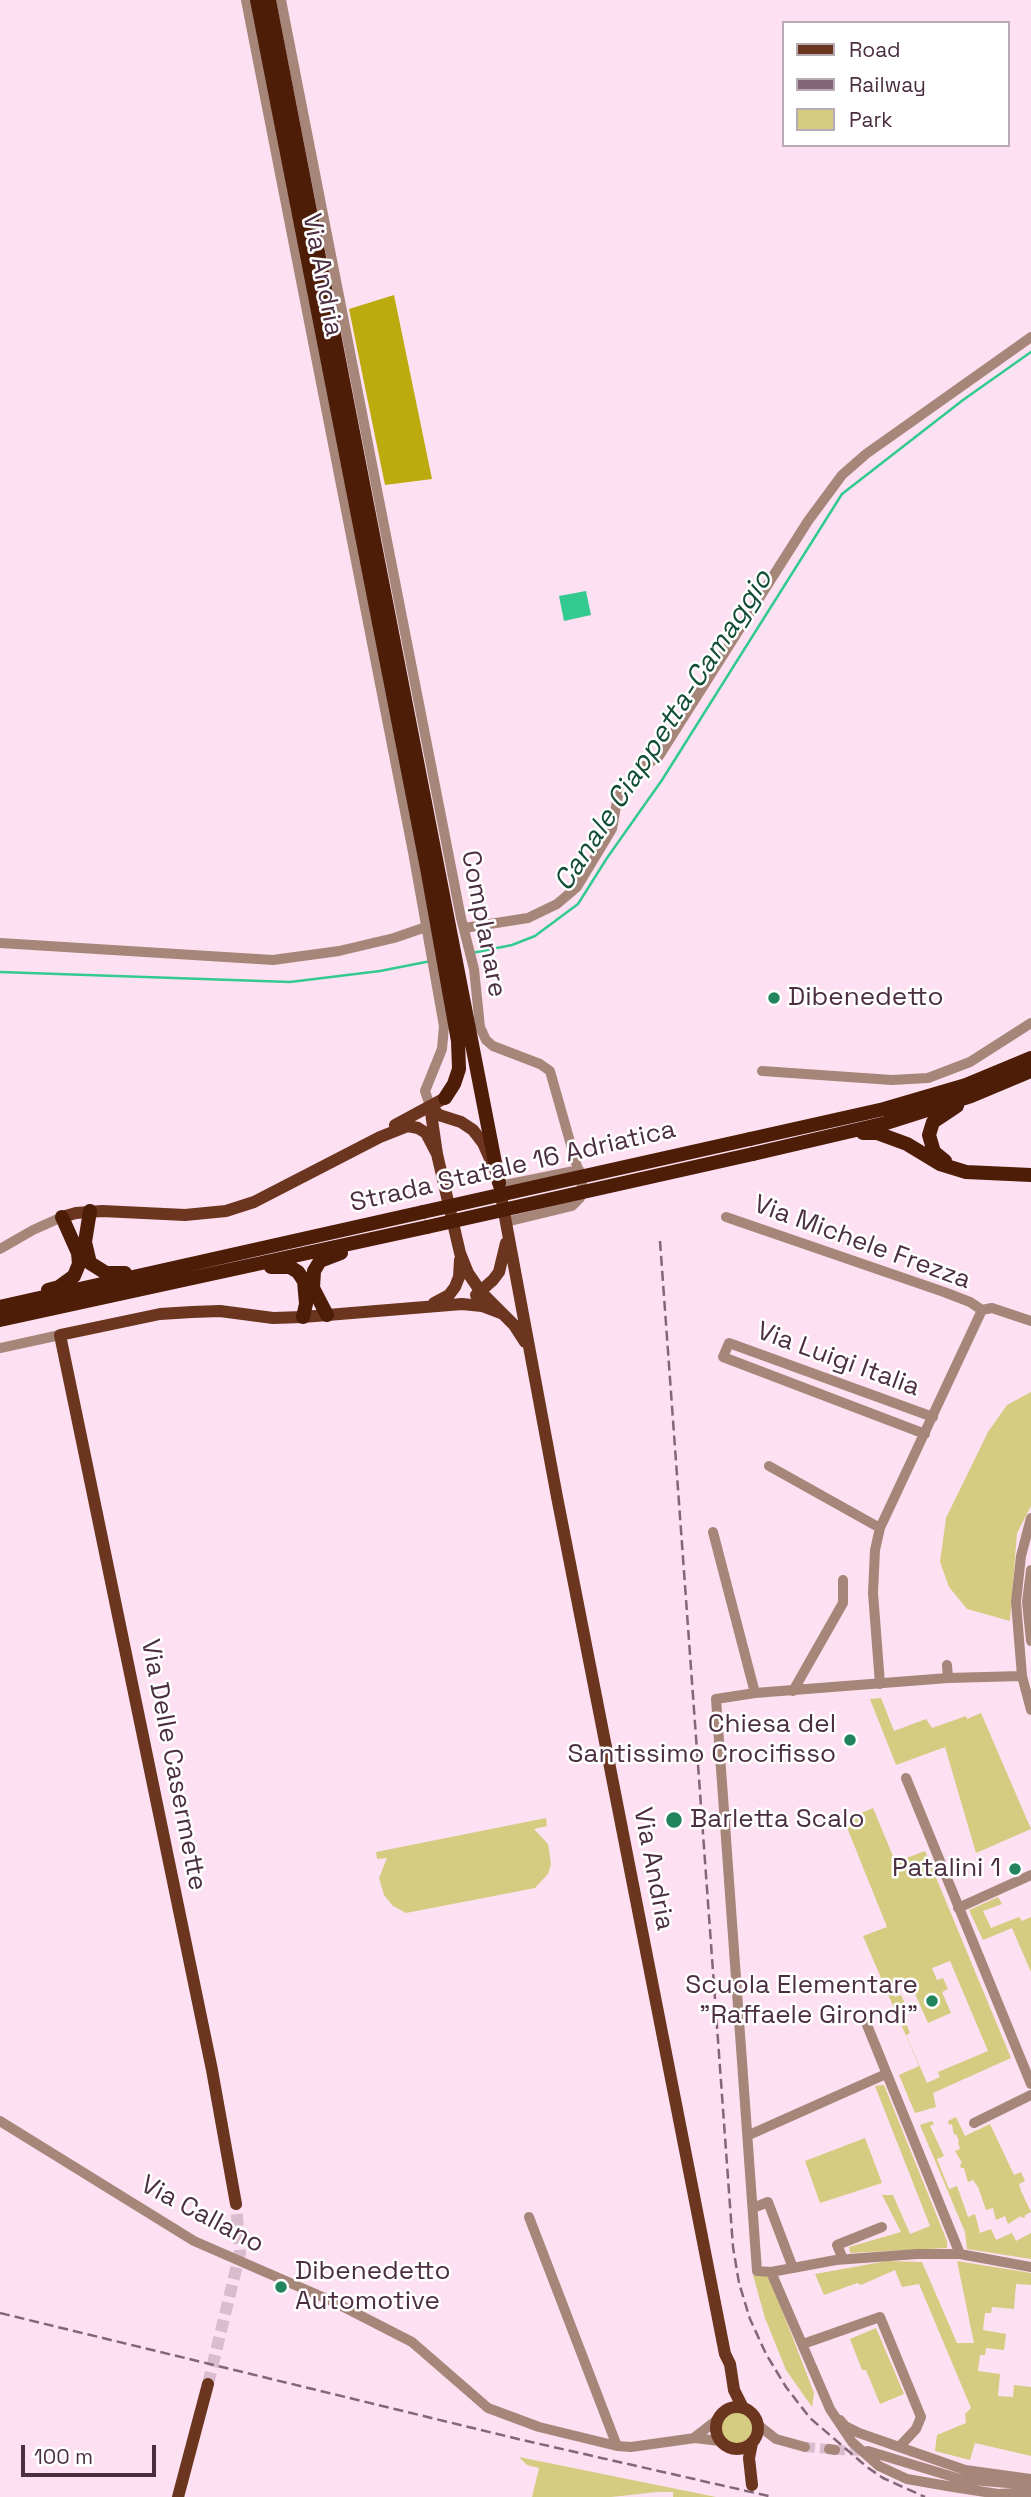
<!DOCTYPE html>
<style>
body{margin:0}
#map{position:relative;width:1031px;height:2497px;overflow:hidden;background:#fde0f1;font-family:"Space Grotesk",sans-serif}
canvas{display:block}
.legend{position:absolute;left:782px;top:21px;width:228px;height:126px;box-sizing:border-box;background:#fff;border:2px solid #b7acb3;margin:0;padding:9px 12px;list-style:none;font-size:21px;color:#4b2f41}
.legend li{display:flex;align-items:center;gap:14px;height:35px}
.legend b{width:35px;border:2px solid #b7acb3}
.scale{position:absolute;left:21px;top:2445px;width:135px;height:32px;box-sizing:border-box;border:4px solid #4b2f41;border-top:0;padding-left:9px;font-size:21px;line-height:24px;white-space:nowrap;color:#4b2f41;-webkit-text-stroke:5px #fff;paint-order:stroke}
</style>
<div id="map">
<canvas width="1031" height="2497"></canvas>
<ul class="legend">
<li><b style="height:9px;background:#6b351f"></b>Road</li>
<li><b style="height:9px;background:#836678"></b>Railway</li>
<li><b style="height:19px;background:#d5cc81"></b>Park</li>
</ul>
<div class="scale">100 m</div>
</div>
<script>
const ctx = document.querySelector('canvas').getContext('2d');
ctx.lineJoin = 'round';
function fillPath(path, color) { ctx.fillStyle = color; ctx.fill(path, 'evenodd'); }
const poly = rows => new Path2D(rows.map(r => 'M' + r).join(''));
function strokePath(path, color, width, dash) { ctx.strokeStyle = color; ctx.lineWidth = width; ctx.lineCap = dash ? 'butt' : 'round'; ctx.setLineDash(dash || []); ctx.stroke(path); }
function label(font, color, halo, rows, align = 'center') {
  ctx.font = font + ' "Space Grotesk",sans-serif'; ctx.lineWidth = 5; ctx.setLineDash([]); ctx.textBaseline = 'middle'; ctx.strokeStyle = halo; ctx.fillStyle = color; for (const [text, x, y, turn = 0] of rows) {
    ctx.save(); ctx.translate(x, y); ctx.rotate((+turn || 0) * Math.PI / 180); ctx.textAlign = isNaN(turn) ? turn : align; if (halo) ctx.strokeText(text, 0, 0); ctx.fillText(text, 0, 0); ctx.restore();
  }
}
const green = poly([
 [1031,1392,1031,1506,1017,1533,1010,1621,967,1609,949,1587,940,1562,946,1518,988,1432,1007,1405],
 [881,1698,894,1731,926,1719,932,1728,966,1716,967,1719,981,1713,1031,1829,976,1853,945,1747,896,1765,870,1699],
 [873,1808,895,1861,891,1864,925,1851,1011,2058,933,2093,936,2107,915,2113,899,2075,919,2066,863,1936,887,1927,844,1820],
 [950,1961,988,2051,938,2072,940,2077,927,2083,906,2035,910,2033,900,2009,906,2006,901,1995,895,1997,890,1985,908,1978,928,2023,951,2013,942,1992,948,1989,943,1978,937,1980,932,1968],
 [546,1818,547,1826,534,1829,548,1844,551,1864,548,1874,535,1888,406,1913,393,1906,384,1895,379,1878,387,1858,377,1859,376,1852],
 [998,1897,1002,1904,983,1911,991,1928,1019,1917,1022,1921,1031,1917,1031,1972,1012,1928,983,1940,969,1910],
 [884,2085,947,2241,947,2248,850,2253,849,2247,901,2232,882,2195,893,2195,910,2234,930,2226,875,2086],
 [956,2117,965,2136,990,2124,1014,2175,1021,2172,1025,2181,1019,2184,1021,2191,1031,2212,1025,2215,1025,2217,1022,2218,1021,2216,1008,2224,1005,2216,996,2220,993,2208,986,2210,978,2187,973,2180,968,2182,964,2168,961,2168,960,2165,962,2163,955,2151,960,2149,958,2142,959,2141,956,2134,954,2135,952,2124,949,2125,948,2121],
 [932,2121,934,2124,930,2126,944,2156,937,2159,949,2189,957,2186,968,2217,975,2214,980,2233,991,2229,996,2240,1012,2233,1016,2241,1031,2233,1031,2259,967,2249,965,2232,920,2125],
 [865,2138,882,2183,820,2203,805,2161],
 [887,2261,922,2262,957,2343,974,2343,957,2261,1031,2273,1031,2285,1016,2284,1014,2309,992,2307,991,2313,985,2313,983,2330,1006,2334,1004,2350,986,2348,985,2355,980,2355,978,2371,1000,2374,998,2396,1013,2397,1014,2385,1031,2387,1031,2456,975,2443,970,2460,935,2451,937,2435,966,2423,965,2414,971,2408,919,2284,902,2287,895,2270,861,2285,857,2283,824,2295,815,2274],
 [753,2275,769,2276,814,2393,812,2407,786,2370,765,2318],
 [876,2328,904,2394,880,2404,866,2370,862,2370,850,2339],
 '720 2428a16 16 0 1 1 32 0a16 16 0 1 1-32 0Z',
 [519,2457,716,2497,673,2497,673,2492,657,2492,611,2497,532,2497,539,2468,527,2465]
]);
const forest = poly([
 [394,295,432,479,385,485,349,309]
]);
const water = poly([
 [586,591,591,615,564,621,559,596]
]);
const stream = poly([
 [472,953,512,945,535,936,578,904,607,858,662,780,842,494,963,400,1031,352],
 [0,972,290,982,380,971,431,961]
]);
const minorTunnel = poly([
 [805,2447,829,2449],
 [835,2450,868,2451]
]);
const majorTunnel = poly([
 [208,2384,240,2253,236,2204]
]);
const minor = poly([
 [246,0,413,852,444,1026,442,1049,425,1091,430,1106],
 [281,0,461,918,474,969,480,1027,486,1040,493,1046,540,1064,550,1071,582,1184,580,1198,572,1206,506,1222],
 [464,928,528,918,557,904,577,887,612,829,618,795,643,767,659,756,808,521,842,475,866,454,1031,337],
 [0,943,273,960,339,951,394,938,426,927],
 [762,1071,892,1080,928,1078,970,1062,1031,1023],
 [500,1186,579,1170],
 [726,1217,944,1292,970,1302,982,1310],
 [0,1249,33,1230,62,1217],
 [0,1348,60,1335],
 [925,1434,723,1357,729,1343,933,1417],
 [769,1466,880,1528],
 [1031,1518,1021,1556,1016,1602,1022,1676,1031,1710],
 [713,1532,755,1693],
 [1031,1570,1027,1602,1031,1641],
 [947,1665,948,1678],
 [1022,1676,948,1678,755,1693,716,1699,757,2271,771,2272,836,2260,917,2254,960,2254,1031,2267],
 [880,1684,873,1593,875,1550,880,1528,982,1310,992,1308,1031,1321],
 [793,1691,843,1603,843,1580],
 [906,1778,1031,2084],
 [958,1908,1031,1875],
 [867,2025,960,2254],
 [0,2121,194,2241,334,2302,412,2342,488,2408,539,2427,617,2446,631,2447,695,2438,720,2441],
 [974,2123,1031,2095],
 [749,2135,886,2074],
 [753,2208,768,2202,793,2268],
 [529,2217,617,2446],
 [843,2259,837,2245,882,2227],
 [771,2272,830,2409,852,2442,879,2466,907,2479,953,2487,998,2494,1031,2492],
 [803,2344,880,2317,921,2417,916,2429,900,2446],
 [840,2420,845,2426,859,2433,965,2470,1031,2479],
 [758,2425,776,2439,805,2447],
 [695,2437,717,2420],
 [829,2449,835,2450],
 [868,2451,960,2479,1031,2485]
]);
const major = poly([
 [430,1106,439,1115,461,1122,473,1130,483,1143,491,1161],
 [430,1106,437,1154,460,1253,468,1273,481,1292,514,1325,525,1342],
 [395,1125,445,1098],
 [499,1185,557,1497,725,2354,730,2364,734,2390,743,2408],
 [62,1217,76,1213,102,1211,185,1215,226,1211,254,1202,380,1137,408,1126,418,1128,426,1133,437,1154],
 [476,1295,493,1280,499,1272,506,1243],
 [434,1303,449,1295,455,1287,459,1277,460,1260],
 [236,2204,212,2070,60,1335,160,1314,192,1312,220,1311,273,1318,303,1317,462,1304,482,1306,503,1314],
 '716 2428a21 21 0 1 1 42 0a21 21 0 1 1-42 0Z',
 [752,2443,749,2458,752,2485],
 [178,2497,208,2384]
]);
const highway = poly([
 [257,0,427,868,458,1041,459,1069,454,1084,445,1098],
 [269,0,499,1183],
 [863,1133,877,1133,907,1144,940,1164,966,1172,1031,1175],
 [750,1139,884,1109,966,1085,1031,1058],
 [753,1154,886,1123,971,1096,1031,1071],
 [945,1161,934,1152,929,1135,933,1122,957,1106],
 [90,1211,85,1242,90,1263,106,1273,125,1273],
 [271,1267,290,1267,298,1272,304,1281,306,1304,303,1317],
 [48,1290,59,1287,74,1276,79,1264,78,1253,62,1217],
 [0,1307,423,1212],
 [327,1315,313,1288,314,1271,320,1261,341,1253],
 [0,1320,427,1227]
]);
const rail = poly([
 [660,1241,733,2247,739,2283,750,2319,766,2354,786,2387,810,2418,867,2467,883,2478,925,2497],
 [0,2313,518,2439,773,2497]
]);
const highwayBridge = poly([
 [423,1212,750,1139],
 [427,1227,753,1154]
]);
const markers = [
 [774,998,7,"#21845d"],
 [850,1740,7,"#21845d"],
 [674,1820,9,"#21845d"],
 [1015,1869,7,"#21845d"],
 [932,2001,7,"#21845d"],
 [281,2287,7,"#21845d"]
];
const streetNames = [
 ["Via Andria",322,275,79],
 ["Complanare",483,924,79],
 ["Strada Statale 16 Adriatica",513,1167,-13],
 ["Via Michele Frezza",862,1243,20],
 ["Via Luigi Italia",838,1360,20],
 ["Via Delle Casermette",173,1765,79],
 ["Via Andria",653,1869,79],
 ["Via Callano",202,2215,28]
];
const poiNames = [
 ["Dibenedetto",788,998],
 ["Chiesa del",836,1725,"right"],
 ["Santissimo Crocifisso",836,1755,"right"],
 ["Barletta Scalo",690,1820],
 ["Patalini 1",1001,1869,"right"],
 ["Scuola Elementare",918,1986,"right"],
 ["\"Raffaele Girondi\"",918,2016,"right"],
 ["Dibenedetto",295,2272],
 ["Automotive",295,2302]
];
const waterNames = [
 ["Canale Ciappetta-Camaggio",664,731,-57]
];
fillPath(green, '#d5cc81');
fillPath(forest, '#bcab0e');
fillPath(water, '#32ca90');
strokePath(stream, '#32ca90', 2.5);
strokePath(minorTunnel, '#d9bdce', 10, [10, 5]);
strokePath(majorTunnel, '#d9bdce', 12, [12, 6]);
strokePath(minor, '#a7867a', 10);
strokePath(major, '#6b351f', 12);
strokePath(highway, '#4d1d08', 14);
strokePath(rail, '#836678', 2.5, [10, 5]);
strokePath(highwayBridge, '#4d1d08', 14);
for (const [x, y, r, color] of markers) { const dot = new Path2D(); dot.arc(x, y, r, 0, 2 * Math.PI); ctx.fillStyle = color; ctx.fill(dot); strokePath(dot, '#fff', 2.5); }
label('26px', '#4b2f41', '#fff', streetNames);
label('26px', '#4b2f41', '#fff', poiNames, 'left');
label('italic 28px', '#134e36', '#fff', waterNames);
</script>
